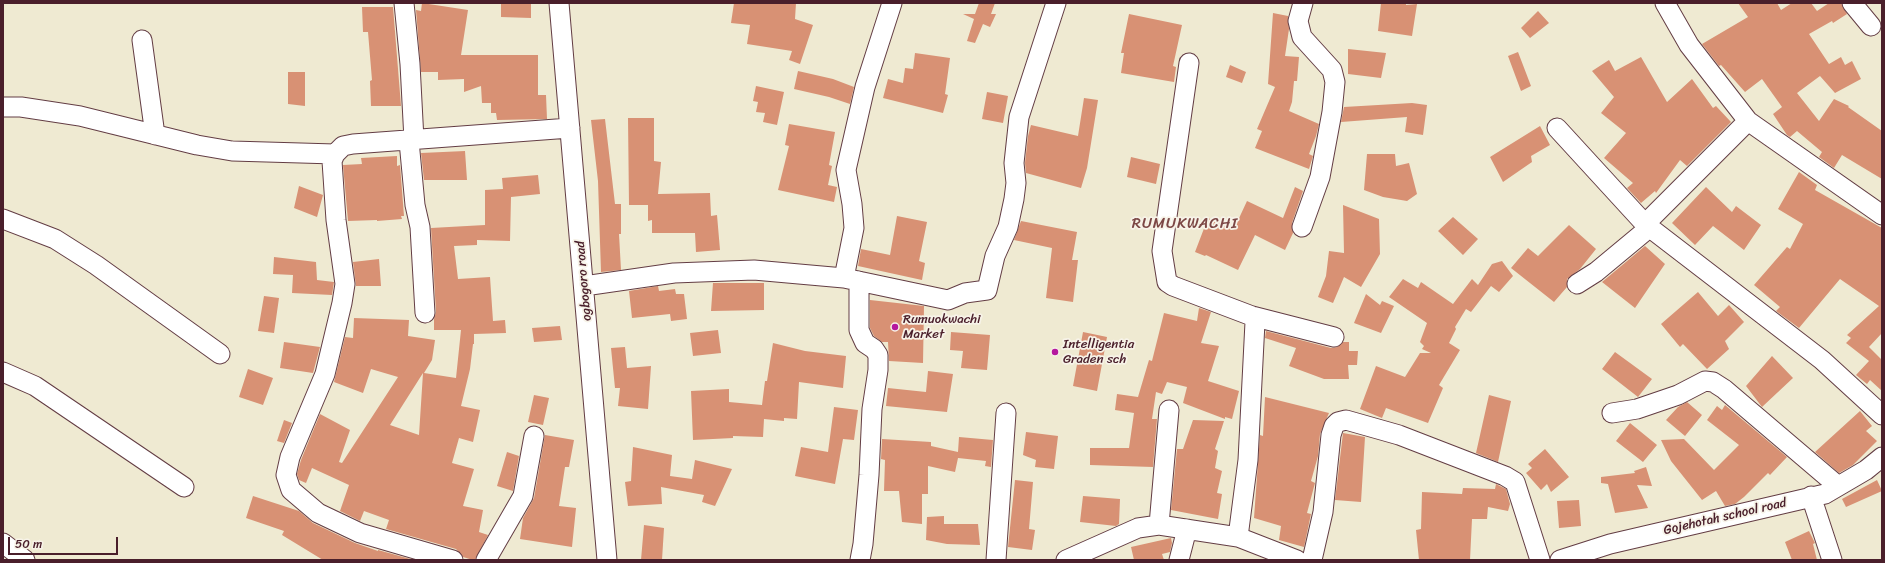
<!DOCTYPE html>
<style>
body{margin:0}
#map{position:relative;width:1885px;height:563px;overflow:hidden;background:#efead2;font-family:Sriracha,sans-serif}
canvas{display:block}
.frame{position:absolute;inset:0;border:4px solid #4a1f2b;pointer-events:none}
.scale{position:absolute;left:8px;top:537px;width:110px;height:18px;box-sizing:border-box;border:2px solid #4a1f2b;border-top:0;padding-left:5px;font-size:12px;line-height:14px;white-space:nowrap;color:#4a1f2b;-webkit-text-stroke:3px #f7f3e8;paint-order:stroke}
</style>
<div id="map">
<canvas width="1885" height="563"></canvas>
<div class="frame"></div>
<div class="scale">50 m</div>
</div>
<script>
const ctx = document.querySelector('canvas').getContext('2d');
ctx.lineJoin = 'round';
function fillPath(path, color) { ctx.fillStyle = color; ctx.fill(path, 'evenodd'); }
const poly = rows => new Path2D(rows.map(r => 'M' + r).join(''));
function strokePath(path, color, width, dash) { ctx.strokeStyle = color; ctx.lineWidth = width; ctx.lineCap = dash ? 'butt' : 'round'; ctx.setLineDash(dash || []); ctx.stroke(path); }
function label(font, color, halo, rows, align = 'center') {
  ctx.font = font + ' Sriracha,sans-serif'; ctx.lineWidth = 3.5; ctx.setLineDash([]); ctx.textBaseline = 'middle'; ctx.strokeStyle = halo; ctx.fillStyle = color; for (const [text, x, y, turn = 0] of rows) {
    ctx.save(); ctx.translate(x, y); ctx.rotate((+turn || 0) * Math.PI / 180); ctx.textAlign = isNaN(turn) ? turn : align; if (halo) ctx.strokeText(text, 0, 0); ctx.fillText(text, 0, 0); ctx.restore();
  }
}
const building = poly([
 [422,3,468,10,461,55,538,55,538,95,546,95,547,119,497,120,496,113,491,113,491,103,482,103,481,86,464,92,464,79,438,80,438,72,421,72,416,10,421,11],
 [501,3,531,3,531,18,501,17],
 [734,3,796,3,795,19,813,25,800,64,789,60,792,51,747,44,750,25,731,23],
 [979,3,995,3,991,14,996,14,990,27,983,24,975,43,967,41,974,19,963,14,975,14],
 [1381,3,1406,3,1406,5,1417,4,1412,36,1378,31],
 [1738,3,1777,3,1781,10,1792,3,1811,3,1817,11,1829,3,1841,3,1847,14,1833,23,1832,21,1809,34,1829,64,1841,57,1845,65,1852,61,1861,79,1835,93,1820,76,1797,93,1819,121,1834,99,1849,106,1848,107,1882,131,1882,179,1842,155,1834,168,1819,157,1822,152,1797,131,1790,137,1787,135,1773,114,1782,107,1762,79,1745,92,1721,65,1719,66,1702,44,1748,17],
 [362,7,393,7,401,106,371,106,370,81,372,80,368,32,363,32],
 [1538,11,1549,23,1530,38,1521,28],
 [1273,13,1288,16,1289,29,1285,56,1299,57,1297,81,1294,81,1292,102,1289,111,1319,124,1316,136,1309,154,1313,156,1309,169,1255,148,1262,131,1257,129,1275,87,1268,84],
 [1129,14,1182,25,1173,66,1176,67,1174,82,1121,73,1124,53,1121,53],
 [1348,49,1386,53,1381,78,1348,74],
 [1518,52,1531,86,1521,91,1508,56],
 [915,53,950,58,945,94,948,95,943,113,883,98,888,79,903,83,905,68,913,69],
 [1641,57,1667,102,1692,79,1713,108,1716,106,1731,122,1687,166,1680,160,1656,193,1655,191,1641,203,1627,188,1633,183,1604,158,1626,133,1601,113,1614,97,1592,71,1609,60,1615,71],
 [1230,65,1246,72,1242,83,1226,77],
 [798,71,833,79,854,87,850,104,829,97,794,89],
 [288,72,305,72,305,106,288,104],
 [756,86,784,92,777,125,763,122,765,113,756,112,758,102,753,101],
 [987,92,1008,96,1003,123,982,119],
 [1084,98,1098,100,1087,168,1081,188,1026,173,1025,163,1028,136,1031,125,1078,136],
 [1412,103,1427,105,1423,135,1405,132,1407,117,1341,122,1344,107],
 [628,118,654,118,654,161,661,162,658,194,710,193,711,216,717,215,720,250,696,252,695,233,652,233,652,220,648,221,648,205,629,205],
 [605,119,615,204,621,204,621,234,619,234,621,270,601,272,598,181,591,120],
 [789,124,835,132,829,165,832,166,828,185,837,187,834,202,778,190,789,146,785,145],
 [1540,126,1550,145,1531,156,1532,162,1503,182,1490,157],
 [465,151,467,180,424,180,421,153],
 [1367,154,1395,154,1396,166,1409,163,1417,194,1407,201,1383,197,1364,190],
 [397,156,397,166,400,165,404,216,401,216,402,219,377,221,377,220,348,221,343,165,362,164,361,158],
 [1131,157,1160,164,1156,184,1127,177],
 [1799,172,1817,185,1815,190,1882,228,1882,333,1869,347,1882,360,1882,391,1870,380,1867,384,1856,375,1869,361,1846,343,1851,338,1847,335,1879,306,1840,279,1799,328,1776,311,1780,307,1754,285,1787,247,1790,249,1803,224,1778,209],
 [538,175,540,194,511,197,510,241,477,240,477,245,454,246,458,279,490,277,493,321,505,320,506,333,474,334,474,344,473,344,470,369,461,406,480,410,473,442,459,438,452,463,474,469,463,506,483,510,479,532,488,535,475,560,473,560,463,557,456,549,386,529,389,520,364,511,360,521,340,511,349,485,312,468,306,483,299,480,297,474,301,460,320,414,350,430,339,462,342,463,398,377,371,369,363,393,334,382,345,337,353,338,354,318,409,320,408,336,435,340,432,360,424,373,456,378,461,330,434,330,434,319,436,312,431,228,485,225,485,190,503,189,502,178],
 [423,373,419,435,390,425],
 [299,186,323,195,317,217,294,208],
 [1295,187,1303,191,1292,223,1293,233,1285,250,1255,235,1238,270,1206,255,1205,256,1195,252,1208,218,1234,229,1247,201,1283,218],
 [1706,187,1732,212,1736,206,1761,225,1744,250,1713,226,1695,245,1672,223],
 [1343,205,1379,219,1380,254,1361,287,1344,277,1333,303,1318,297,1326,276,1329,251,1344,253],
 [897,216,927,222,919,261,925,263,922,280,858,266,861,249,890,255],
 [1453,217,1478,239,1463,255,1438,231],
 [1021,221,1077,232,1072,260,1078,260,1073,302,1046,298,1052,248,1014,240],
 [1569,225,1596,249,1580,269,1567,279,1567,287,1554,302,1511,268,1528,248,1538,256],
 [1645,246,1665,264,1635,308,1602,282],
 [274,257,316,262,317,280,334,282,332,295,292,293,293,275,273,274],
 [379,259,381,286,356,286,353,262],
 [1502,261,1513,276,1499,292,1491,286,1471,312,1466,309,1455,327,1456,329,1449,343,1460,350,1439,385,1443,388,1428,423,1386,408,1382,418,1360,409,1376,366,1405,377,1420,353,1431,353,1422,349,1424,346,1420,342,1427,323,1389,297,1403,279,1418,288,1421,282,1453,304,1472,279,1478,285,1492,264],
 [713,283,764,283,764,310,711,311],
 [658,286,659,291,675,289,676,294,684,294,687,319,671,321,670,314,632,318,629,291],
 [1698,292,1718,316,1729,305,1744,322,1725,341,1729,349,1707,369,1683,344,1680,347,1661,324],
 [1366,294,1380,305,1382,301,1394,306,1381,333,1354,323],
 [264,296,279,298,274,333,258,331],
 [870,300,924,306,923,363,889,361,888,342,882,342,874,336,870,328],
 [1199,308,1211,312,1201,343,1219,346,1208,381,1239,391,1232,419,1225,417,1225,419,1183,403,1187,387,1167,382,1162,394,1156,392,1152,419,1157,419,1153,467,1090,465,1090,448,1129,448,1134,413,1115,410,1117,394,1138,397,1149,360,1152,361,1164,313,1197,321],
 [560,326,562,340,534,342,532,328],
 [718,330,721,353,693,356,690,333],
 [1266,331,1331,348,1337,347,1343,342,1349,342,1349,351,1358,351,1357,365,1348,365,1349,379,1324,379,1289,366,1296,348,1265,338],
 [951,332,990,335,987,370,961,368,963,351,950,350],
 [1083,332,1107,337,1097,391,1073,386],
 [284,342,320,347,313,373,280,368],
 [773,343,805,351,846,356,843,388,799,382,797,419,784,418,784,421,764,419,763,437,733,436,733,438,693,440,691,391,729,389,729,402,762,405,765,381,767,381],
 [625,347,627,368,651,366,648,409,618,406,620,388,615,388,611,348],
 [1615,352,1652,379,1638,397,1602,369],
 [1772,356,1793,378,1762,407,1746,386],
 [248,369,273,378,263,405,239,397],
 [928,371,953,374,947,412,886,406,888,388,926,392],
 [534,395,549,398,543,425,528,422],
 [1489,395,1511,401,1498,462,1476,453],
 [1265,397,1329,413,1320,434,1318,456,1311,481,1315,483,1307,513,1311,514,1304,547,1279,540,1281,526,1254,518,1260,435,1263,436],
 [1687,402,1702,415,1685,436,1666,420,1678,407],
 [1725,405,1787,457,1770,475,1768,473,1744,497,1735,504,1725,506,1716,491,1702,500,1671,461,1661,440,1684,439,1714,470,1739,445,1707,420,1717,406,1722,410],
 [834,407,858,410,854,440,843,439,835,484,795,476,801,447,828,452],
 [1860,411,1872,426,1866,431,1877,441,1853,465,1839,473,1815,452],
 [284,420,292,423,284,443,277,441],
 [1193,420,1224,421,1215,449,1218,451,1215,468,1222,471,1217,493,1222,494,1218,519,1171,510,1177,449,1183,449],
 [1630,423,1657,445,1643,462,1616,441],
 [1026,432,1058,436,1054,469,1035,467,1036,460,1023,455],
 [1343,433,1365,437,1361,502,1335,500],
 [545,435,574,440,569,467,565,467,559,506,576,508,572,547,520,539,523,518,534,498],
 [959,437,993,440,991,467,985,466,986,461,958,458,955,472,928,466,928,494,922,494,922,524,902,522,899,491,884,491,885,460,881,459,882,439,931,442,931,446,958,452],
 [633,447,672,455,670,476,692,479,695,460,732,469,715,506,702,502,704,495,661,487,662,504,628,506,625,482,631,481],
 [1545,449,1569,477,1551,492,1547,484,1541,490,1526,473,1532,468,1528,464],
 [507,452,519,456,513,491,497,486],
 [1646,467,1652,486,1637,485,1648,508,1615,513,1608,484,1601,483,1601,477,1635,473,1634,471],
 [1015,480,1033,482,1029,529,1035,530,1032,550,1008,547],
 [1877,480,1882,491,1846,507,1842,499],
 [1496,484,1506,489,1510,504,1508,511,1488,507,1487,519,1472,519,1470,560,1419,560,1416,530,1421,529,1422,492,1462,494,1463,488,1495,489],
 [253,496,299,511,313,523,355,543,378,551,378,550,414,560,323,560,282,535,284,531,246,518],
 [1083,496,1120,499,1119,524,1116,526,1080,522],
 [1579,500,1581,526,1559,528,1557,501],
 [944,516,944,524,978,524,980,545,947,544,926,540,927,517],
 [644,525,664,528,662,560,641,560],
 [1809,531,1815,543,1813,544,1817,560,1792,560,1785,542],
 [1171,538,1172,543,1170,552,1162,554,1164,560,1134,560,1131,547]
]);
const minor = poly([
 [404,3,410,64,414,140],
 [559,3,607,560],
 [1665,3,1689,45,1748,121,1882,215],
 [1852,3,1871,26],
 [142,40,155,135],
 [1189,63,1162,251,1167,282,1173,286,1252,316,1334,337],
 [3,107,21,107,80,116,197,145,232,151,335,154],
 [1557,128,1645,224,1822,360,1882,415],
 [409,141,415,205,420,227,425,313],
 [3,219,55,239,96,265,220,354],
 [1645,224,1748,121],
 [1302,227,1320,177,1332,112,1335,82,1332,70,1302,37,1298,21,1303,3],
 [844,278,854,228,852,204,846,170,865,87,892,3],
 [859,281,859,330,865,343,874,349,878,355,878,370,872,409,869,475,863,544,860,560],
 [1577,284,1596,272,1649,228],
 [584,286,674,273,754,270,844,278,948,300,965,293,987,290,995,256,1008,227,1014,199,1016,183,1014,163,1019,117,1056,3],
 [3,372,35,386,184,487],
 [1612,413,1637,409,1678,395,1705,381,1713,382,1724,389,1838,486],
 [1811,496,1832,560],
 [1159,525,1169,410],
 [1238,537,1248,460,1255,322,1252,316],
 [3,543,25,560],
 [453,560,360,533,318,513,291,490,286,475,290,457,325,374,342,303,345,284,336,220,332,161,335,154,343,146,353,144,570,128],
 [486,560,523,496,534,436],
 [996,560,1006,413],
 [1066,560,1138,528,1159,525,1238,537,1297,560],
 [1179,560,1187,529],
 [1312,560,1323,512,1331,435,1334,426,1338,422,1346,420,1399,435,1505,476,1515,482,1540,560],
 [1560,560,1610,544,1825,494,1866,470,1882,457]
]);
const markers = [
 [895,327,4,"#b5179e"],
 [1055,352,4,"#b5179e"]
];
const streetNames = [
 ["ogbogoro road",584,281,-95],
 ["Gojehotah school road",1725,517,-13]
];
const poiNames = [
 ["Rumuokwachi",903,320],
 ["Market",903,335],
 ["Intelligentia",1063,345],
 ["Graden sch",1063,360]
];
const quarterNames = [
 ["RUMUKWACHI",1185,224]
];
fillPath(building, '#d89174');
strokePath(minor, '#633d44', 21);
strokePath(minor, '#fff', 19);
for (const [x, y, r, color] of markers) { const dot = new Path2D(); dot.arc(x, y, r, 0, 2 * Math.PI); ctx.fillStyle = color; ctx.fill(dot); strokePath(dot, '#f7f3e8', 1.5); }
label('13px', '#4a1f2b', '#f7f3e8', streetNames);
label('13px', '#4a1f2b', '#f7f3e8', poiNames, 'left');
ctx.letterSpacing = '1px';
label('15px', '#7c4745', '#f7f3e8', quarterNames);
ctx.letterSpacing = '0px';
</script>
